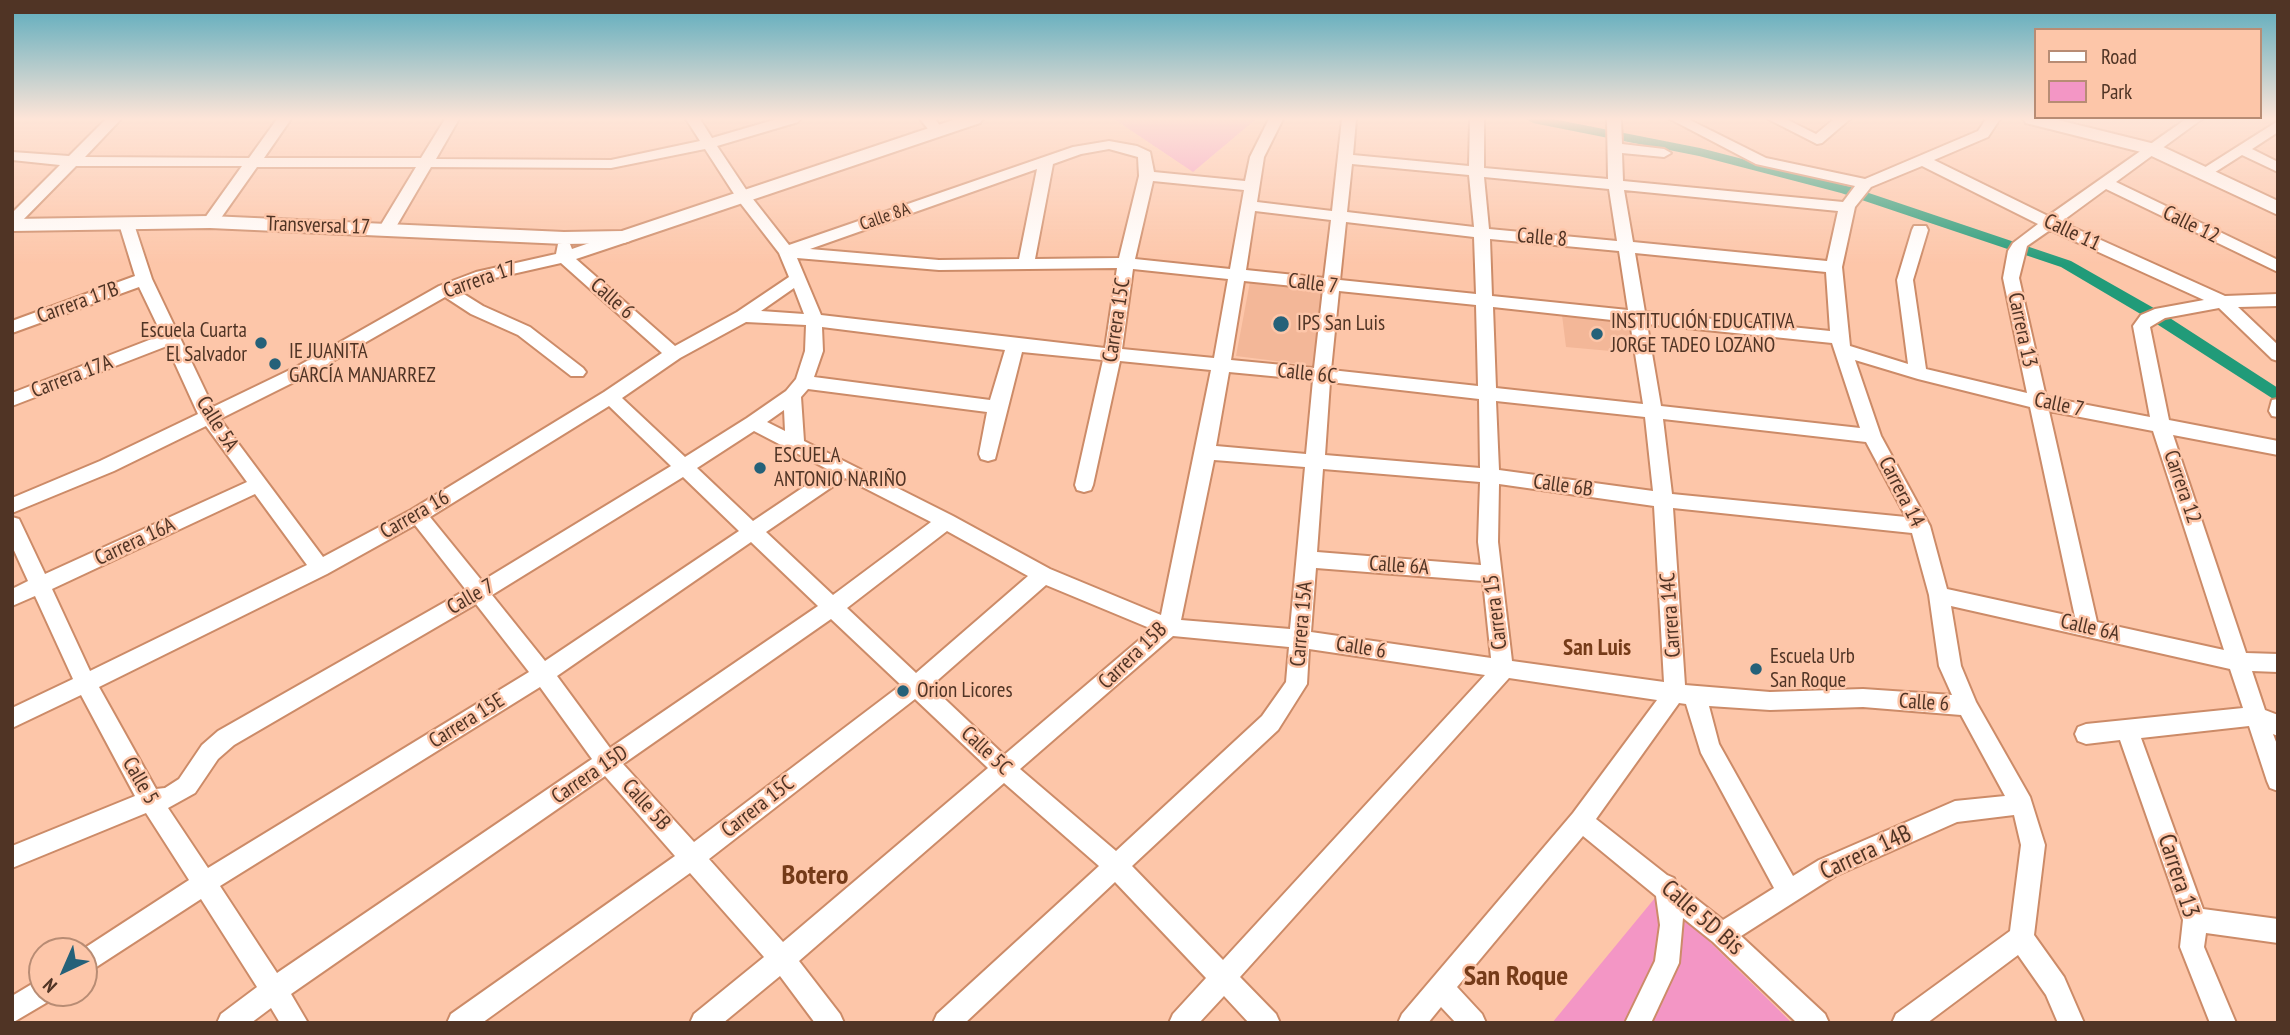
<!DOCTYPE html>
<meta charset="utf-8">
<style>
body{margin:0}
#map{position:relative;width:2290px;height:1035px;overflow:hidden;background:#fdc6a9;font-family:"PT Sans Narrow",sans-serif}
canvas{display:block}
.frame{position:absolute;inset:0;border:14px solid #503425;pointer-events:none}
.legend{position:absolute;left:2034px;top:28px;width:228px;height:91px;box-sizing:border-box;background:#fdc6a9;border:2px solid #b88c74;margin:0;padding:9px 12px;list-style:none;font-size:21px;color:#503425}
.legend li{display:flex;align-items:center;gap:14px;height:35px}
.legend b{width:35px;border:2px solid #b88c74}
.north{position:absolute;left:28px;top:937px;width:70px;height:70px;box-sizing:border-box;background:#fdc6a9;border:2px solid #b88c74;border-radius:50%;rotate:224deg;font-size:19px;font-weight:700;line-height:28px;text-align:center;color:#503425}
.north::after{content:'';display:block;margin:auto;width:24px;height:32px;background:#256179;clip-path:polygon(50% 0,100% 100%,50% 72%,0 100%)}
</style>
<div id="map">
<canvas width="2290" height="1035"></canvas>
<div class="frame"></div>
<ul class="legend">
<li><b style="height:9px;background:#fff"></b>Road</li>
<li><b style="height:19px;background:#f396c5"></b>Park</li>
</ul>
<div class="north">N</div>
</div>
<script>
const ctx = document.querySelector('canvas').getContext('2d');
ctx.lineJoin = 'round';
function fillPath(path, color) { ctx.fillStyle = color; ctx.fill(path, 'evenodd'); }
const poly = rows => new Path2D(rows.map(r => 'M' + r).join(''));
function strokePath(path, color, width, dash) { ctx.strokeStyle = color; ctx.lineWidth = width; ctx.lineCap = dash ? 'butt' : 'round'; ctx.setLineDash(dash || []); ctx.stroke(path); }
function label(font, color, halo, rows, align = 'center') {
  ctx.font = font + ' "PT Sans Narrow",sans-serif'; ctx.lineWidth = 5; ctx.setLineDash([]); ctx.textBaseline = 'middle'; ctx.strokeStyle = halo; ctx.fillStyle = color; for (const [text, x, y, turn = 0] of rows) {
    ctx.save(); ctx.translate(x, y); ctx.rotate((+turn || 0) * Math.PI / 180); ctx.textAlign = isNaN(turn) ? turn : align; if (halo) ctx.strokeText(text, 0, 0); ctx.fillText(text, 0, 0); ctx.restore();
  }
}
const built = poly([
 [1250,282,1324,292,1316,366,1236,356],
 [1562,315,1628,321,1633,353,1566,347]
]);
const green = poly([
 [1114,119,1256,119,1193,172],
 [1659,893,1707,939,1792,1023,1552,1023]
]);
const canal = poly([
 [1526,119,1553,119,1700,148,1851,187,2071,261,2159,311,2278,388,2278,402,2149,319,2061,267,1841,193,1699,156,1533,123,1526,119]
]);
const minor = poly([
 [106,119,121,119,85,157,249,158,277,119,291,119,264,158,421,158,445,119,459,119,436,159,611,160,700,141,686,119,700,119,712,138,777,119,800,119,798,122,717,146,749,194,789,245,1073,147,1109,141,1137,146,1150,152,1154,172,1245,181,1250,157,1269,119,1283,119,1264,157,1257,202,1332,211,1342,119,1356,119,1353,155,1469,166,1470,119,1484,119,1484,168,1608,179,1607,119,1621,119,1622,144,1664,149,1671,153,1664,157,1622,153,1623,181,1843,202,1855,186,1756,164,1670,119,1688,119,1766,158,1865,179,1978,131,1986,119,2000,119,1988,137,1934,160,2048,216,2186,119,2202,119,2116,182,2278,260,2278,272,2106,189,2061,222,2225,296,2278,294,2278,306,2238,307,2278,345,2278,361,2272,359,2219,308,2165,318,2150,327,2169,420,2278,441,2278,455,2173,435,2246,653,2278,654,2278,672,2252,671,2265,710,2278,715,2278,736,2273,734,2278,747,2278,791,2270,788,2267,781,2249,726,2141,738,2203,909,2278,919,2278,943,2206,933,2204,947,2236,1023,2210,1023,2180,947,2183,920,2120,740,2086,744,2078,741,2075,734,2078,727,2086,724,2243,708,2230,669,1951,606,1961,666,1976,702,2030,797,2045,845,2034,935,2064,977,2084,1023,2058,1023,2046,995,2018,955,1927,1023,1892,1023,1896,1014,2010,931,2021,845,2014,815,1957,822,1835,876,1741,936,1825,1014,1829,1023,1797,1023,1713,942,1683,918,1679,963,1651,1023,1625,1023,1655,961,1660,925,1656,896,1583,836,1457,987,1482,1014,1486,1023,1456,1023,1441,1007,1428,1023,1398,1023,1402,1014,1573,813,1657,700,1509,678,1240,977,1276,1014,1280,1023,1249,1023,1224,996,1199,1023,1169,1023,1173,1014,1206,978,1115,882,965,1023,933,1023,937,1014,1099,866,1004,783,799,961,840,1014,844,1023,815,1023,780,976,723,1023,690,1023,694,1014,764,957,690,873,482,1023,447,1023,451,1014,675,856,605,776,291,994,308,1023,280,1023,271,1008,251,1023,217,1023,221,1014,257,987,201,899,84,975,84,951,80,951,189,880,146,813,12,868,12,846,135,796,81,695,12,728,12,708,73,679,35,596,12,606,12,589,28,581,12,546,12,517,19,519,45,574,247,482,206,426,114,471,12,513,12,498,100,461,198,414,167,346,12,406,12,393,162,335,139,287,12,333,12,321,135,276,119,224,127,219,133,221,152,279,213,407,298,366,439,286,476,272,556,254,558,244,564,243,570,244,572,249,618,233,630,233,632,237,630,241,576,259,675,346,737,312,789,277,779,253,738,200,705,149,611,168,431,167,393,232,387,233,379,228,416,167,257,167,216,225,210,227,202,222,242,166,76,166,18,225,12,227,12,213,60,165,12,160,12,152,69,156,106,119],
 [1109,149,1138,157,1139,176,1119,258,1035,259,1053,164,1081,154,1109,149],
 [1352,164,1469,175,1474,227,1347,212,1352,164],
 [1922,166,2038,224,2013,243,2008,251,2003,278,2027,393,1926,369,1913,280,1928,230,1926,226,1914,226,1912,230,1897,280,1908,364,1850,346,1842,267,1855,207,1871,187,1922,166],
 [1037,169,1019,259,939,260,810,249,1037,169],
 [1484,177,1609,189,1617,241,1489,229,1484,177],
 [1153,181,1244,190,1230,269,1135,259,1153,181],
 [1624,190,1838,211,1827,261,1633,242,1624,190],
 [1255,211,1331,220,1324,278,1246,270,1255,211],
 [1346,222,1474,237,1476,294,1340,280,1346,222],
 [2050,230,2204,300,2155,309,2141,315,2133,326,2150,417,2046,397,2019,278,2027,246,2050,230],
 [1490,239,1619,251,1628,310,1492,296,1490,239],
 [1635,253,1826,272,1830,331,1645,312,1635,253],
 [797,258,939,270,1117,268,1105,348,821,315,797,258],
 [561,263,662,353,604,392,411,510,323,557,220,419,310,374,445,297,471,314,518,335,571,376,583,376,586,372,583,368,530,327,483,306,459,291,486,280,561,263],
 [1133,269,1228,279,1214,358,1122,349,1133,269],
 [1244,281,1323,289,1314,368,1231,360,1244,281],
 [794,288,804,314,761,311,794,288],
 [1339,291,1476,305,1478,386,1331,370,1339,291],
 [1493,307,1630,322,1643,404,1496,388,1493,307],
 [746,322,806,325,805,351,796,379,786,391,747,418,685,457,622,398,680,358,746,322],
 [1647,324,1832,343,1860,428,1661,406,1647,324],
 [822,327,1005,350,990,400,814,377,823,351,822,327],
 [1022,352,1103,360,1075,485,1077,490,1084,492,1091,490,1093,485,1120,361,1211,370,1161,615,1050,569,953,516,804,441,801,397,808,389,987,412,979,454,981,459,988,461,995,459,1022,352],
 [1855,360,1918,379,2030,407,2075,617,1947,589,1930,526,1881,436,1855,360],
 [1229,372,1313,380,1306,454,1216,446,1229,372],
 [1330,382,1479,399,1480,468,1325,455,1330,382],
 [1496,401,1645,417,1653,491,1499,470,1496,401],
 [609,406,671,466,482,581,430,517,609,406],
 [784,410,785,431,767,422,784,410],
 [2049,411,2153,431,2224,650,2097,622,2049,411],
 [1663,419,1866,442,1906,517,1672,494,1663,419],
 [754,431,829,470,753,521,697,468,754,431],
 [1214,460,1305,467,1290,629,1181,620,1214,460],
 [1323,469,1480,482,1478,542,1481,565,1317,552,1323,469],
 [683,477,739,531,545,661,492,595,683,477],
 [845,478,931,522,833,595,766,532,845,478],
 [1499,484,1654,506,1664,682,1512,661,1498,542,1499,484],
 [255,494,307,565,90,671,52,589,255,494],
 [1673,508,1912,533,1929,595,1939,666,1952,695,1863,689,1770,692,1685,685,1673,508],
 [415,525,466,590,218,731,202,745,179,779,165,788,156,789,99,687,327,574,415,525],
 [947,531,1028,576,916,673,847,608,947,531],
 [751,542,818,606,610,748,557,676,751,542],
 [1316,568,1483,581,1491,658,1311,632,1316,568],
 [1046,585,1152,629,1004,755,931,686,1046,585],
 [476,604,529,672,208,868,168,808,195,793,218,759,234,745,476,604],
 [831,619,901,685,694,842,623,764,831,619],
 [1173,636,1289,647,1286,682,1262,716,1116,851,1020,769,1173,636],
 [1309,649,1485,675,1223,960,1132,866,1278,730,1307,684,1309,649],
 [540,687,592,759,277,973,220,886,540,687],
 [915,699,988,768,783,942,709,859,915,699],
 [1679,703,1686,704,1701,753,1774,888,1723,920,1676,883,1674,878,1667,875,1596,819,1679,703],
 [1709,706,1770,710,1863,707,1961,715,2005,796,1955,801,1819,860,1793,876,1719,744,1709,706],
 [920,119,935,119,944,131,937,135,932,134,920,119],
 [1768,119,1786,119,1816,134,1834,119,1850,119,1822,143,1817,144,1768,119],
 [2278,121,2278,132,2252,149,2278,162,2278,172,2242,155,2209,176,2199,176,2196,173,2278,121],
 [2278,399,2278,417,2272,416,2269,411,2272,400,2278,399],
 [42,978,42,993,54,993,51,1000,12,1023,12,996,42,978]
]);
const tertiary = poly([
 [956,119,983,119,980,123,624,243,564,244,210,228,12,231,12,219,210,216,564,232,622,231,956,119],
 [2023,119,2054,119,2159,145,2278,201,2278,215,2145,153,2026,123,2023,119]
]);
const markers = [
 [1281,324,9,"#256179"],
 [1597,334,7,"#256179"],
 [261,343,7,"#256179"],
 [275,364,7,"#256179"],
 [760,468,7,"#256179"],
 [1756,669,7,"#256179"],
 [903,691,7,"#256179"]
];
const farStreetnames = [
 ["Calle 8A",885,217,-19]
];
const streetNames = [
 ["Calle 12",2191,225,26],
 ["Transversal 17",318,226,2],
 ["Calle 11",2072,233,25],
 ["Calle 8",1542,238,5],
 ["Carrera 17",480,280,-19],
 ["Calle 7",1313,284,7],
 ["Calle 6",612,299,41],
 ["Carrera 17B",78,303,-20],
 ["Carrera 15C",1117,320,-81],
 ["Carrera 13",2022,330,78],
 ["Calle 6C",1307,374,6],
 ["Carrera 17A",72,377,-21],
 ["Calle 7",2059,405,12],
 ["Calle 5A",217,424,58],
 ["Calle 6B",1563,486,8],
 ["Carrera 12",2182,487,71],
 ["Carrera 14",1901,492,63],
 ["Carrera 16",415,515,-30],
 ["Carrera 16A",135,542,-25],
 ["Calle 6A",1399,566,4],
 ["Calle 7",471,597,-30],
 ["Carrera 15",1496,612,-97],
 ["Carrera 14C",1671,615,-94],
 ["Carrera 15A",1302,624,-85],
 ["Calle 6A",2090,628,13],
 ["Calle 6",1361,648,9],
 ["Carrera 15B",1133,656,-44],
 ["Calle 6",1924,703,4],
 ["Carrera 15E",467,721,-32],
 ["Calle 5C",986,751,43],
 ["Carrera 15D",590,775,-34],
 ["Calle 5",140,781,60],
 ["Calle 5B",646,805,48],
 ["Carrera 15C",758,807,-38]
];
const poiNames = [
 ["INSTITUCIÓN EDUCATIVA",1611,322],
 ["JORGE TADEO LOZANO",1611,346],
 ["IPS San Luis",1297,324],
 ["Escuela Cuarta",247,331,"right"],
 ["El Salvador",247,355,"right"],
 ["IE JUANITA",289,352],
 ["GARCÍA MANJARREZ",289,376],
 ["ESCUELA",774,456],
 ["ANTONIO NARIÑO",774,480],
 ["Escuela Urb",1770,657],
 ["San Roque",1770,681],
 ["Orion Licores",917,691]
];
const neighbourhoodNames = [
 ["San Luis",1597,648]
];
const nearStreetnames = [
 ["Carrera 14B",1866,853,-25],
 ["Carrera 13",2178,876,72],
 ["Calle 5D Bis",1702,918,41]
];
const nearNeighbourhoodnames = [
 ["Botero",815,876],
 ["San Roque",1516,977]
];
fillPath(built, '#f3b798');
fillPath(green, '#f396c5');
fillPath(canal, '#219b79');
strokePath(minor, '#cc8b68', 4);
strokePath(tertiary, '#cc8b68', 4);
fillPath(minor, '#fff');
fillPath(tertiary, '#fff');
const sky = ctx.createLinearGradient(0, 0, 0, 264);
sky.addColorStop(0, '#58aabc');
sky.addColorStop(0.45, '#fee5d8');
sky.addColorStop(1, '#fee5d800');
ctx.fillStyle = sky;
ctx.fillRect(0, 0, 2290, 264);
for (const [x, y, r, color] of markers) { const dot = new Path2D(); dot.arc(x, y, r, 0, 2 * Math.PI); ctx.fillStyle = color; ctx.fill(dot); strokePath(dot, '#fdc6a9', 2.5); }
label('18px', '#503425', '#fdc6a9', farStreetnames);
label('21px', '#503425', '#fdc6a9', streetNames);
label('21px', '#503425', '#fdc6a9', poiNames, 'left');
label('bold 23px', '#753b19', '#fdc6a9', neighbourhoodNames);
label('24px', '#503425', '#fdc6a9', nearStreetnames);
label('bold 28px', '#753b19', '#fdc6a9', nearNeighbourhoodnames);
</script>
